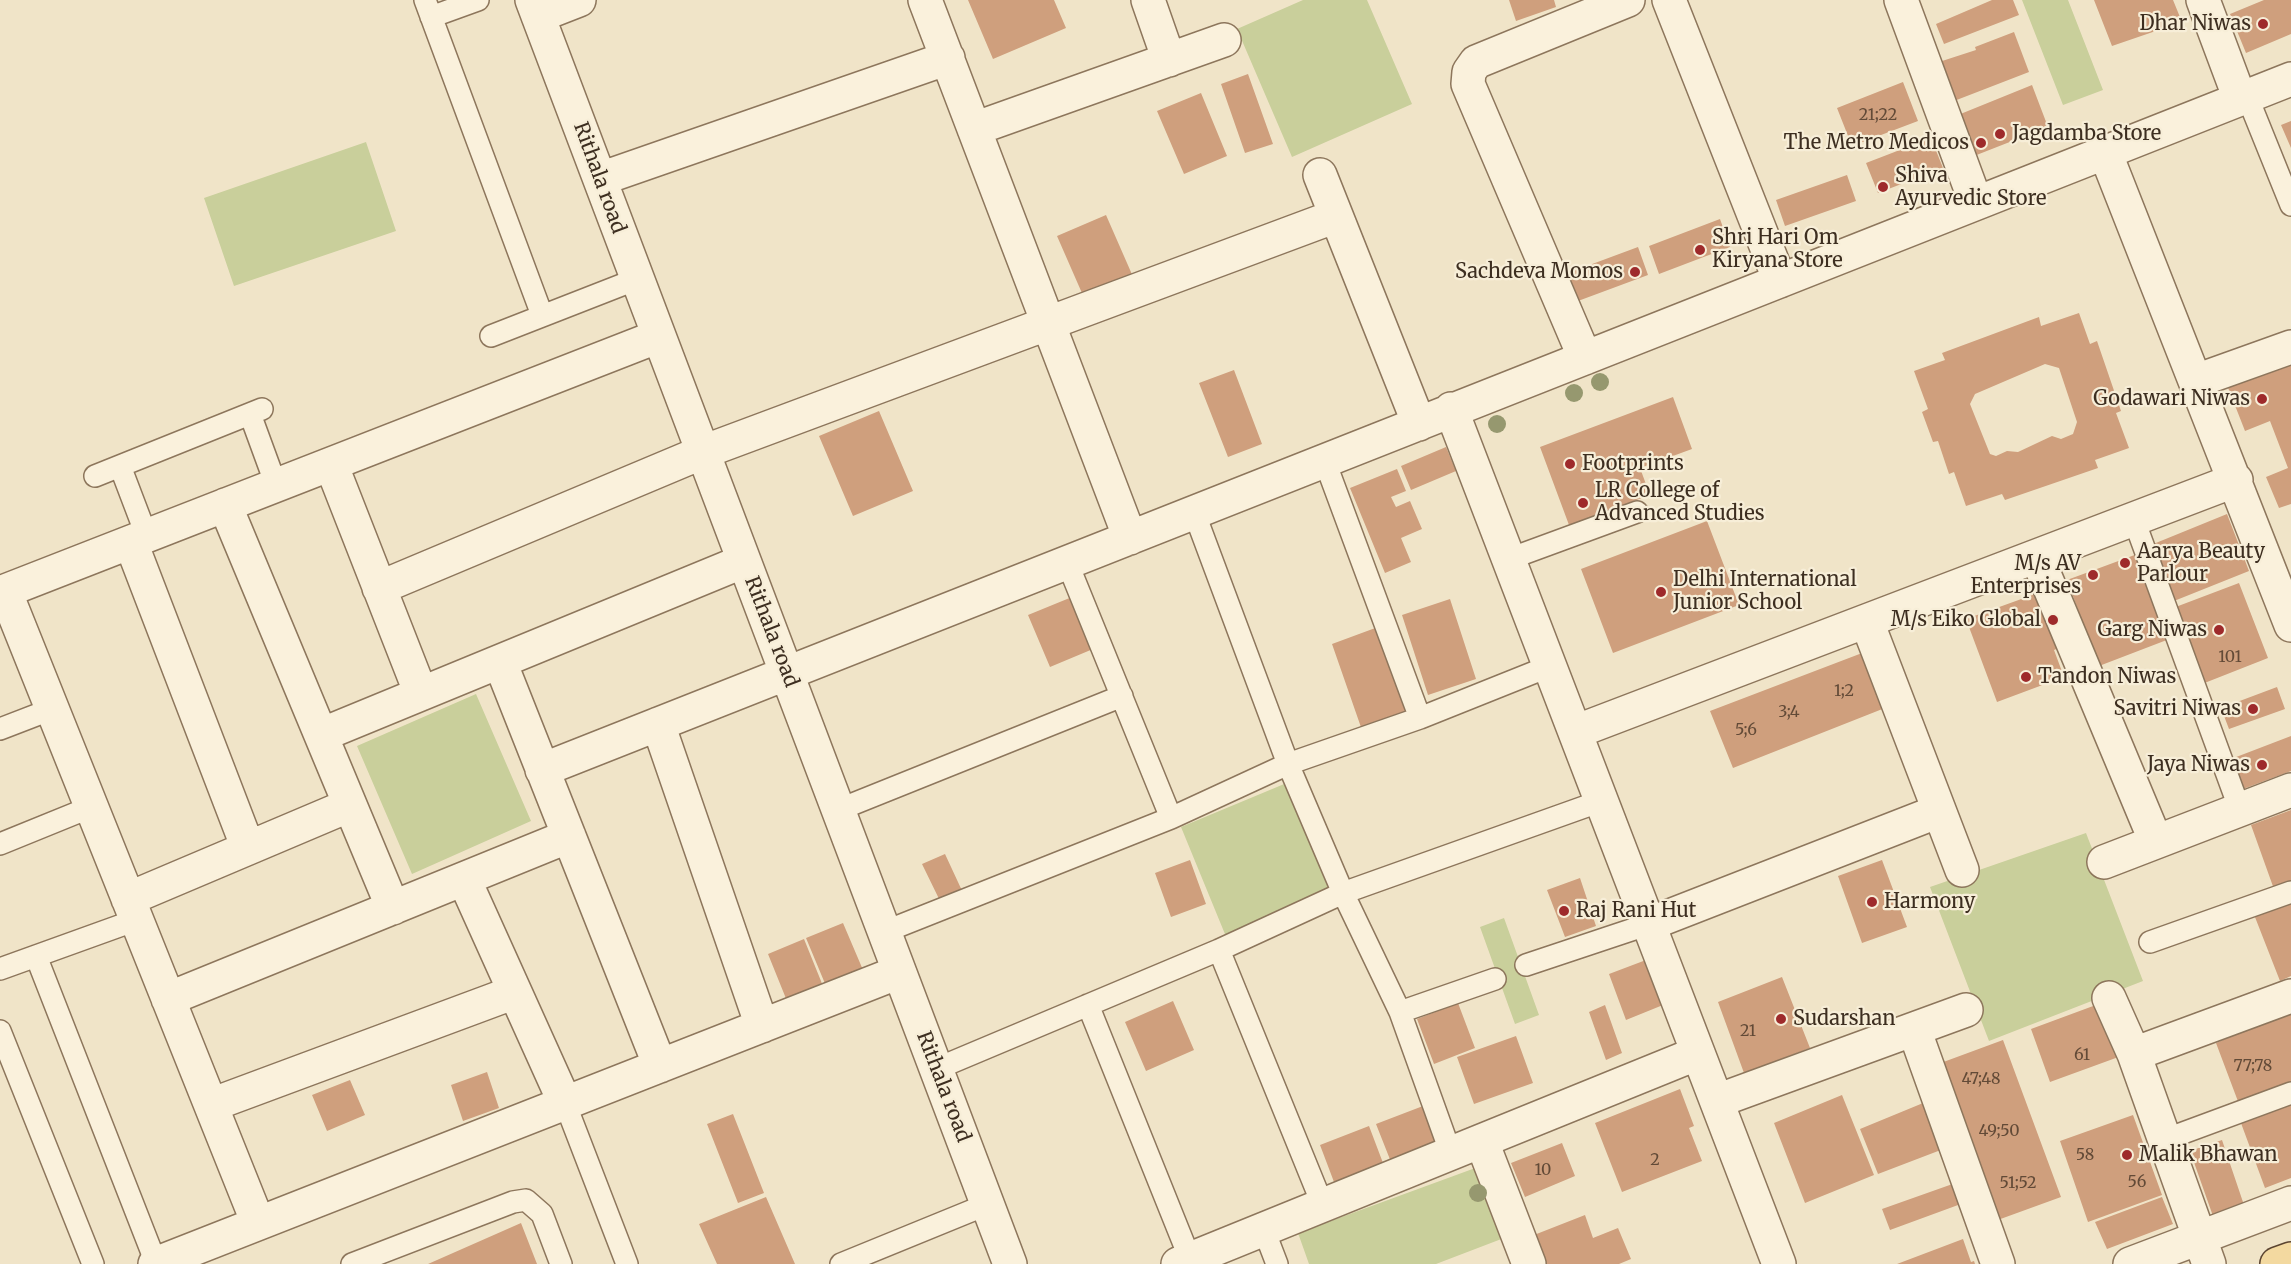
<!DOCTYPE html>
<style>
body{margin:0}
canvas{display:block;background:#f0e4c8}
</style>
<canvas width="2291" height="1264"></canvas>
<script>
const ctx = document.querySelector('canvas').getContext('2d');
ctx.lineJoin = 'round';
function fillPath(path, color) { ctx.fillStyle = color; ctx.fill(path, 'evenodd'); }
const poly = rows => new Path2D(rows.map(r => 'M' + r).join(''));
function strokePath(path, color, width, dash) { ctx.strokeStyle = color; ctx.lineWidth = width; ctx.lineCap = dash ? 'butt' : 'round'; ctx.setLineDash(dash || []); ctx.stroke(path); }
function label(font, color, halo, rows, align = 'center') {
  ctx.font = font + ' Merriweather,serif'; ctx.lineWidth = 4.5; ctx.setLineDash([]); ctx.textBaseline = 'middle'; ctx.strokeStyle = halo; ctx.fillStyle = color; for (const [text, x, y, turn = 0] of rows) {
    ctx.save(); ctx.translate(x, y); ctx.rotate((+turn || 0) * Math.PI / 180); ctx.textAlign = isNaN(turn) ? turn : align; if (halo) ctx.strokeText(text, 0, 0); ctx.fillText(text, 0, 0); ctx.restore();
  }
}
const green = poly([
 [1303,0,1367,0,1412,104,1292,157,1237,29],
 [2022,0,2068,0,2103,90,2063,105],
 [366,142,396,231,234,286,204,198],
 [476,694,531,821,412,874,357,746],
 [1289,782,1335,893,1227,939,1181,827],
 [2086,833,2143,981,1989,1041,1930,887],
 [1504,918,1539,1015,1515,1024,1480,927],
 [1478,1167,1504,1238,1436,1264,1309,1264,1298,1233]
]);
const building = poly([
 [968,0,1054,0,1066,28,993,59],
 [1509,0,1554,0,1556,7,1516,21],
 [1992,0,2013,0,2019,15,1944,44,1936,24],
 [2094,0,2173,0,2182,22,2112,46],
 [2264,0,2291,0,2291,34,2246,53,2230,14],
 [2014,32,2029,72,1954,101,1939,62,1976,50,1975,47],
 [1248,74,1273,144,1245,153,1221,84],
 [1903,82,1918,121,1852,146,1837,108],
 [2032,85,2048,127,1974,156,1958,115],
 [1201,93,1227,156,1184,174,1157,111],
 [2291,121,2291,148,2281,125],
 [1931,138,1943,168,1878,193,1866,163],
 [1847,175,1856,201,1785,226,1776,200],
 [1106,215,1134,279,1085,300,1057,236],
 [1720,219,1730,247,1659,274,1649,246],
 [1638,247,1648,275,1578,301,1568,273],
 [2079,313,2090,344,2097,341,2121,411,2116,413,2129,448,2095,460,2098,468,2005,500,2002,494,1966,506,1954,472,1949,474,1938,441,1933,442,1922,412,1928,409,1914,371,1945,360,1942,353,2039,317,2041,326],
 [2045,364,2059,368,2077,422,2073,434,2061,439,2052,436,2018,452,2007,451,1996,456,1990,454,1970,404,1975,394],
 [2291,361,2291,504,2279,508,2266,477,2288,468,2270,421,2245,431,2227,385],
 [1234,370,1262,444,1228,457,1199,383],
 [1673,397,1692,449,1640,468,1650,495,1569,525,1540,447],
 [879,411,913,491,853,516,819,436],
 [1446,447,1456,471,1411,490,1401,466],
 [1397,469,1406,491,1391,497,1396,507,1410,501,1422,529,1401,538,1411,562,1385,573,1350,488],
 [2227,514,2249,571,2169,603,2146,547],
 [1707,521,1739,605,1613,653,1581,569],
 [2140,553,2172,638,2099,666,2067,580],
 [2239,583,2268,658,2202,684,2173,608],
 [2038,593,2059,648,2054,650,2064,677,1997,702,1966,619],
 [1072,597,1093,649,1050,667,1028,615],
 [1450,599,1476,679,1428,695,1402,615],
 [1378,627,1410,717,1363,733,1332,644],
 [1870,650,1890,706,1733,768,1710,711],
 [2277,687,2285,709,2229,729,2221,708],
 [2291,736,2291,771,2243,789,2231,759],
 [2291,810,2291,886,2275,892,2251,825],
 [945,854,964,895,942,905,922,864],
 [1190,860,1206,904,1171,917,1155,873],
 [1882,860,1907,927,1862,943,1838,876],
 [1580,878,1596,926,1565,937,1547,890],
 [2291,898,2291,976,2280,981,2253,912],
 [843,923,863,970,826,986,806,938],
 [804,939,823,986,787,1001,768,954],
 [1646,960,1663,1005,1626,1020,1609,974],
 [1782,977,1810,1048,1744,1073,1718,1002],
 [1173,1001,1194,1050,1146,1071,1125,1022],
 [2104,1002,2124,1055,2050,1082,2031,1029],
 [1458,1003,1475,1048,1434,1064,1417,1019],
 [1605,1005,1622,1053,1606,1060,1589,1012],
 [2291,1011,2291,1092,2242,1112,2216,1043],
 [1516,1036,1533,1083,1474,1104,1457,1057],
 [2003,1040,2061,1197,1995,1221,1938,1064],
 [487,1072,499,1108,463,1121,451,1085],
 [350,1080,365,1115,327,1131,312,1095],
 [1680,1089,1694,1126,1689,1128,1702,1161,1622,1192,1595,1123],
 [1842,1095,1874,1175,1805,1203,1774,1123],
 [2291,1095,2291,1178,2265,1188,2238,1115],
 [1928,1101,1946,1148,1878,1174,1860,1129],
 [1423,1106,1438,1144,1391,1162,1376,1124],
 [733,1114,764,1193,738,1203,707,1124],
 [2133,1115,2162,1195,2088,1222,2060,1141],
 [1369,1126,1383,1163,1334,1182,1320,1145],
 [2222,1140,2245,1208,2214,1219,2190,1151],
 [1562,1143,1575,1176,1525,1197,1511,1163],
 [1961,1181,1969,1201,1890,1230,1882,1209],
 [766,1197,795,1264,717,1264,699,1224],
 [2162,1197,2173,1224,2107,1249,2095,1222],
 [1585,1215,1593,1238,1618,1228,1631,1259,1619,1264,1546,1264,1534,1235],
 [521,1223,537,1264,428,1264],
 [1963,1239,1971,1262,1974,1261,1975,1264,1897,1264]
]);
const lane = poly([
 [425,0,542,315],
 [431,17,478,0],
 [2247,96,2291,205],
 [491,336,637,279],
 [250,414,276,485],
 [1324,459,1420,718],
 [120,466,147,537],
 [95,476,262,409],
 [1194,512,1288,764,1420,718,1550,666],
 [2134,520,2240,810],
 [1509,559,1637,512],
 [0,729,52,709],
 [838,810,1122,696],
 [1171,818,1288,764,1343,893,1219,950],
 [0,844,91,807],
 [884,932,1171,818,1067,562],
 [2150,942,2291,892],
 [36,956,156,1263],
 [1526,965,1649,924],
 [0,969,136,920],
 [1088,1005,1190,1259],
 [1400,1012,1495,979],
 [0,1031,93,1264],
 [936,1069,1219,950,1323,1206],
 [565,1103,627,1264],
 [2164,1140,2291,1093],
 [1451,1154,1400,1012,1343,893,1601,801],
 [1264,1230,1277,1264],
 [352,1264,513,1202,526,1200,542,1214,561,1264],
 [841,1264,988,1204]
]);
const street = poly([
 [532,0,1010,1264],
 [925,0,1130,538],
 [1148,0,1169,60],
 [1669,0,1780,281],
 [1901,0,1976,203],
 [2203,0,2240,99],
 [538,16,579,0],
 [974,129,1224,40],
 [2105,152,2291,625],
 [1320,175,1419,424],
 [600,179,948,58],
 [1585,358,1468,84,1469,72,1476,62,1628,0],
 [2196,381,2291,347],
 [1451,409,1779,1264],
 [331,464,421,694],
 [225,505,393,908],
 [131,543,248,848],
 [2037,557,2156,842],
 [379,588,703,452,1336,216],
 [5,591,258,1223],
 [0,593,659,336],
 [1867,622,1962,870],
 [500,662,660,1066],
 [658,724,762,1026],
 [1575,732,2236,480],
 [321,735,744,561],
 [542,770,2291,79],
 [2104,862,2291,790],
 [464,879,565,1103],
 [128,899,350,805],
 [1649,924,1939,811],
 [2109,998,2134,1054,2209,1264],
 [168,999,569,836],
 [1914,1029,1998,1264],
 [2134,1054,2291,996],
 [1717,1101,1966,1010],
 [211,1105,515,992],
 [1482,1142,1529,1264],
 [155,1264,899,972],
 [1178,1264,1698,1053],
 [2130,1264,2291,1203]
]);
const primary = poly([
 [2277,1264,2291,1259]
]);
const trees = [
 [1600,382],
 [1574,393],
 [1497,424],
 [1478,1193]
];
const markers = [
 [2263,24,6,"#9e2a2b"],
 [2000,134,6,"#9e2a2b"],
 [1981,143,6,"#9e2a2b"],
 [1883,187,6,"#9e2a2b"],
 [1700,250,6,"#9e2a2b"],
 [1635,272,6,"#9e2a2b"],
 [2262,399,6,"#9e2a2b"],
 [1570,464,6,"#9e2a2b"],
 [1583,503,6,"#9e2a2b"],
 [2125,563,6,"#9e2a2b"],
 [2093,575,6,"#9e2a2b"],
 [1661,592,6,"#9e2a2b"],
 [2053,620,6,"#9e2a2b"],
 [2219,630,6,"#9e2a2b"],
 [2026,677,6,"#9e2a2b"],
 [2253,709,6,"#9e2a2b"],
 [2262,765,6,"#9e2a2b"],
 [1872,902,6,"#9e2a2b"],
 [1564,911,6,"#9e2a2b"],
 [1781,1019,6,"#9e2a2b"],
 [2127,1155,6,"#9e2a2b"]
];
const numberNames = [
 ["21;22",1878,115],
 ["101",2230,657],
 ["1;2",1844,691],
 ["3;4",1789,712],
 ["5;6",1746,730],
 ["21",1748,1031],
 ["61",2082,1055],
 ["77;78",2253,1066],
 ["47;48",1981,1079],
 ["49;50",1999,1131],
 ["58",2085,1155],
 ["2",1655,1160],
 ["10",1543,1170],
 ["56",2137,1182],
 ["51;52",2018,1183]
];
const poiNames = [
 ["Dhar Niwas",2251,24,"right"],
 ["Jagdamba Store",2012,134],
 ["The Metro Medicos",1969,143,"right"],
 ["Shiva",1895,176],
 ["Ayurvedic Store",1895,199],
 ["Shri Hari Om",1712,238],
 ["Kiryana Store",1712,261],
 ["Sachdeva Momos",1623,272,"right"],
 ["Godawari Niwas",2250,399,"right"],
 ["Footprints",1582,464],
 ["LR College of",1595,491],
 ["Advanced Studies",1595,514],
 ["Aarya Beauty",2137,552],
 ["Parlour",2137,575],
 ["M/s AV",2081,564,"right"],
 ["Enterprises",2081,587,"right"],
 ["Delhi International",1673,580],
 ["Junior School",1673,603],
 ["M/s Eiko Global",2041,620,"right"],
 ["Garg Niwas",2207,630,"right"],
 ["Tandon Niwas",2038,677],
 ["Savitri Niwas",2241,709,"right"],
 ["Jaya Niwas",2250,765,"right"],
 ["Harmony",1884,902],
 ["Raj Rani Hut",1576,911],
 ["Sudarshan",1793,1019],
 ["Malik Bhawan",2139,1155]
];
const streetNames = [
 ["Rithala road",599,178,70],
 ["Rithala road",771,632,69],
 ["Rithala road",943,1087,69]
];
fillPath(green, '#c9cf9b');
fillPath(building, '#cf9f7d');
strokePath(lane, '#8d765c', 24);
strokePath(street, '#8d765c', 36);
strokePath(primary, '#5b4430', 36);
strokePath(lane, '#faf1dc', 21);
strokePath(street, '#faf1dc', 33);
strokePath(primary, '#f3d9a0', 33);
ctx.fillStyle = '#96986f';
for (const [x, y] of trees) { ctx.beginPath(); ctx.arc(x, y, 9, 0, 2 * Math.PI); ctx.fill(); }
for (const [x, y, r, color] of markers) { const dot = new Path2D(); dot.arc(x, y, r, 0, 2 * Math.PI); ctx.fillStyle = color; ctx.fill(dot); strokePath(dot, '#f7eed8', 2); }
label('16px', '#624a37', null, numberNames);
label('20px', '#3d2e20', '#f7eed8', poiNames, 'left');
label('20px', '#3d2e20', '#f7eed8', streetNames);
</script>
